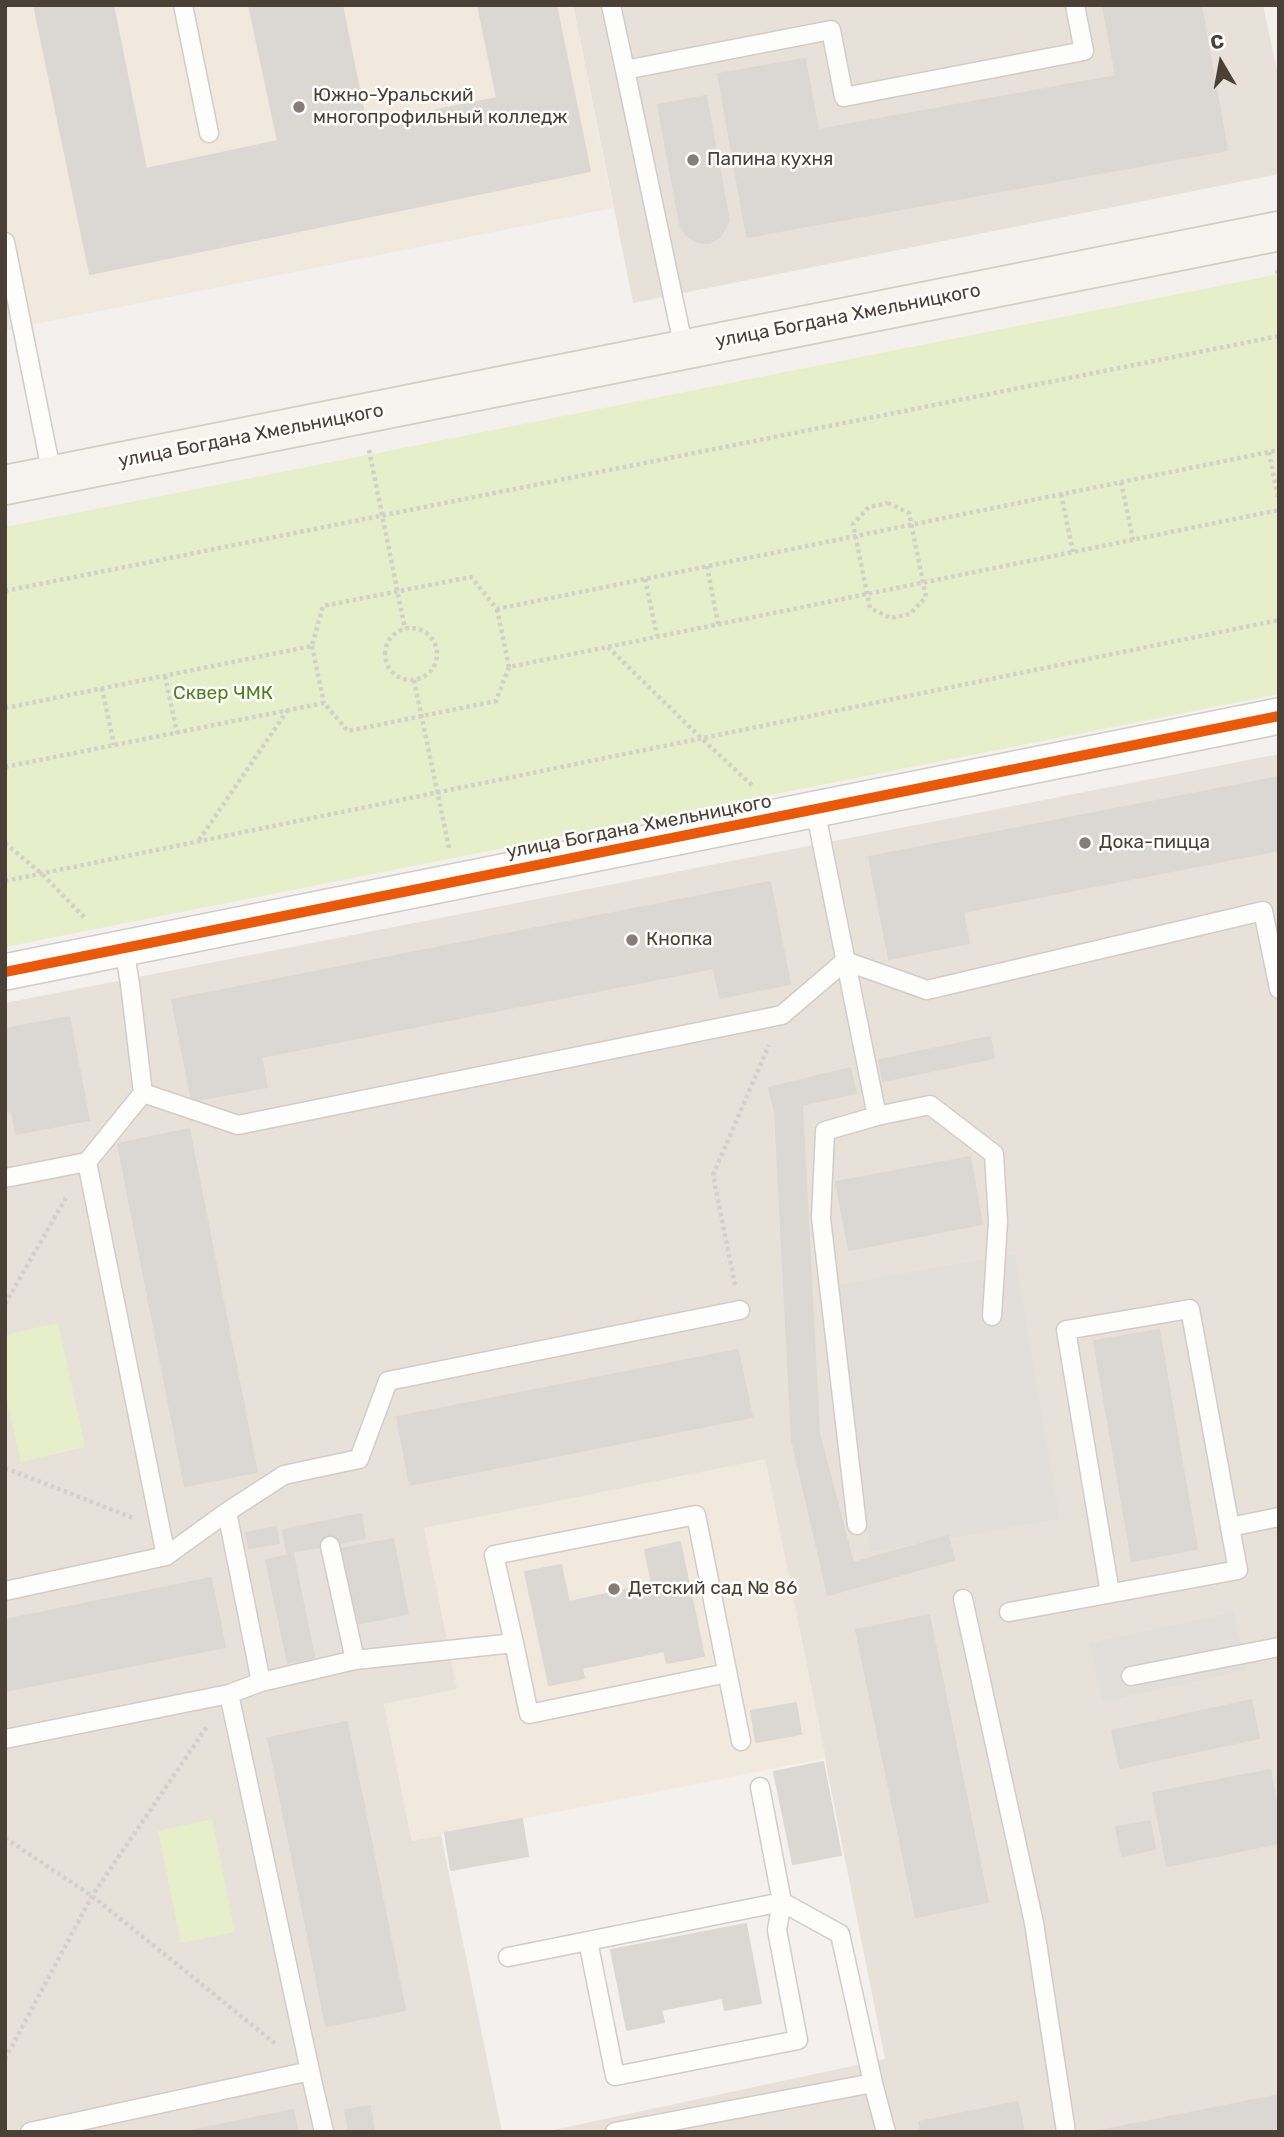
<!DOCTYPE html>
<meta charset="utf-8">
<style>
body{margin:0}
#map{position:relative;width:1284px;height:2137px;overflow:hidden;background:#f3f0ed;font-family:Rubik,sans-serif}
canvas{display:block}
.frame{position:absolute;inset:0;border:7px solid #4b4036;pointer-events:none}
.north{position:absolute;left:1186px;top:28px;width:70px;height:70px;-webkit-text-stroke:5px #fff;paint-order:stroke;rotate:350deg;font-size:19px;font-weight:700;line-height:28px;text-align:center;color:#4b4036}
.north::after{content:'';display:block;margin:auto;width:24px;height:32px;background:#4b4036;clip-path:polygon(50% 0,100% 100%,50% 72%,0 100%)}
</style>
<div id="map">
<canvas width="1284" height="2137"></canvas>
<div class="frame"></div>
<div class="north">С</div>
</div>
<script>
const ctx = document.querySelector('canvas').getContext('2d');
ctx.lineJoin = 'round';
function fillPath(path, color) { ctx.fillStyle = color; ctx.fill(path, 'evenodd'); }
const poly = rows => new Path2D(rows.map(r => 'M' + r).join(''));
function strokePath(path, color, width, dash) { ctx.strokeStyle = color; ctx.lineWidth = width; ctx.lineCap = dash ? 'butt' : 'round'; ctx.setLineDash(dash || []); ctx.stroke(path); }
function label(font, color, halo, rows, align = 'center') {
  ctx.font = font + ' Rubik,sans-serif'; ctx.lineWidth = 5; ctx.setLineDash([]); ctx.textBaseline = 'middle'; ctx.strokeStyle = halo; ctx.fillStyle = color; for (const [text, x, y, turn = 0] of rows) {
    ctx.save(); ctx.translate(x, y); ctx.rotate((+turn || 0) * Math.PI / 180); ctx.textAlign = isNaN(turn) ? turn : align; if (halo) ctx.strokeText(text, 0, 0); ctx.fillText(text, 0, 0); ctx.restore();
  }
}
const residential = poly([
 [573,5,1263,5,1279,80,1279,174,633,303],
 [1279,754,1279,2132,544,2132,885,2059,765,1460,457,1690,384,1704,412,1841,441,1835,502,2132,5,2132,5,1003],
 [283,1530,365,1538,368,1544,392,1539,314,1657,289,1663,266,1560,287,1556]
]);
const industrial = poly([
 [361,1514,368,1543,393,1539,413,1639,288,1663,266,1560,287,1555,283,1530]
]);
const education = poly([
 [5,5,573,5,613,208,5,330],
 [765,1459,826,1758,412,1841,384,1704,457,1689,424,1528]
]);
const green = poly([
 [1279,274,1279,694,5,947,5,527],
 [58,1323,85,1447,21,1462,5,1391,5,1335],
 [212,1819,235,1932,181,1943,158,1831]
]);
const parking = poly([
 [1015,1254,1060,1519,870,1552,824,1287],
 [1234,1612,1247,1670,1102,1702,1089,1643]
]);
const building = poly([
 [34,5,113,5,146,169,278,141,249,5,342,5,366,124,497,98,478,5,556,5,590,171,90,274,34,5],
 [1103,5,1201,5,1227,150,747,237,718,74,805,59,818,130,1116,76,1103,5],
 [706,96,729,221,720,237,709,243,703,243,697,242,686,235,680,224,658,105,706,96],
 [1279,777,1279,850,963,912,969,943,889,959,869,857,1279,777],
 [770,882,790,984,720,998,714,968,261,1057,267,1087,192,1101,172,1000,770,882],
 [69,1017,89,1120,16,1134,12,1111,5,1112,5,1029,69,1017],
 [990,1037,994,1058,883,1081,879,1060,990,1037],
 [850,1068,856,1093,802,1105,819,1433,853,1563,948,1536,954,1560,828,1595,792,1440,775,1112,769,1088,850,1068],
 [189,1129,257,1472,185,1486,118,1144,189,1129],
 [970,1157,982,1224,849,1250,836,1182,970,1157],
 [1159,1330,1197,1549,1132,1561,1094,1341,1159,1330],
 [738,1350,752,1417,410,1485,397,1417,738,1350],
 [361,1514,365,1538,287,1553,283,1530,361,1514],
 [276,1527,279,1543,249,1548,246,1533,276,1527],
 [393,1539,408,1614,355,1624,340,1549,393,1539],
 [680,1542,704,1656,667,1663,664,1651,582,1668,584,1678,549,1685,525,1572,561,1565,569,1602,652,1584,645,1550,680,1542],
 [293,1554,314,1657,288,1663,266,1560,293,1554],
 [211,1578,225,1647,5,1691,5,1620,211,1578],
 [929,1615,988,1902,916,1917,856,1630,929,1615],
 [1251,1700,1259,1738,1120,1768,1112,1731,1251,1700],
 [796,1703,801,1734,756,1742,751,1711,796,1703],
 [347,1722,405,2010,326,2026,268,1738,347,1722],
 [823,1762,841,1855,793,1864,774,1772,823,1762],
 [1270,1770,1279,1816,1279,1843,1167,1866,1153,1793,1270,1770],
 [522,1819,528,1856,451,1870,445,1833,522,1819],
 [1150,1821,1155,1849,1122,1856,1116,1827,1150,1821],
 [746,1924,761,2003,725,2010,722,1998,661,2010,664,2022,627,2030,611,1950,746,1924],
 [1279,2095,1279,2132,1094,2132,1279,2095],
 [1018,2102,1024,2132,921,2132,919,2122,1018,2102],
 [370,2106,374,2132,349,2132,345,2110,370,2106],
 [293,2110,298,2132,185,2132,293,2110]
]);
const path = poly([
 [1277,270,1279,278],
 [369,450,405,629],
 [1269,452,1279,502],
 [1121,482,1133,540],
 [1061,494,1073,552],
 [888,503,909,513,926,597,910,614,891,618,870,608,853,524,869,507,888,503],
 [707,566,718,624],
 [645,579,657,636],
 [5,591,1279,336],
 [497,609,509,667],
 '385 654a26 26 0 1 1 52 0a26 26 0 1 1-52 0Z',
 [312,646,324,703],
 [608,647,701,738,753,786],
 [165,676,177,733],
 [414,680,449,848],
 [102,688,114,745],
 [5,708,312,646,323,606,471,577,497,609,1279,450],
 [5,767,324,703,348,731,496,701,509,667,1279,510],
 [199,840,287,711],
 [5,843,41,873,86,919],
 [5,881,1279,620],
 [735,1285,713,1175,769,1045],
 [5,1304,67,1196],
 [5,1468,133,1518],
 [5,1838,92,1896,277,2045],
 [5,2059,92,1896,208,1725]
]);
const service = poly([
 [183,5,209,133],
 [611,5,625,70],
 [5,242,52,475],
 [684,349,625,70,831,30,844,97,1084,51,1075,5],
 [815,809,877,1116,825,1131,821,1218,857,1525],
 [124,948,130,984,143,1093],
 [877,1116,930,1105,994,1154,998,1221,992,1316],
 [87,1162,166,1556],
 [5,1178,87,1162,143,1093,238,1125,782,1015,845,961,927,990,1263,911,1279,989],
 [227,1512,261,1682],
 [330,1546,355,1660],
 [5,1591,166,1556,227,1512,284,1475,359,1459,388,1381,740,1310],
 [1110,1593,1066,1330,1190,1309,1230,1527],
 [963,1599,1034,1923,1066,2132],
 [1009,1612,1238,1570,1230,1527,1279,1517],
 [514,1643,494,1555,696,1515,741,1741],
 [1131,1676,1279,1647],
 [229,1694,310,2071],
 [5,1739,229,1694,261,1682,355,1660,514,1643,529,1714,727,1673],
 [760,1787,782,1902,840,1934,873,2083],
 [508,1957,588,1941,782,1902,777,1930,798,2040,615,2076,588,1941],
 [30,2132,310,2071,324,2132],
 [615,2132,873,2083,886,2132]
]);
const minor = poly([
 [5,972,1279,716]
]);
const secondary = poly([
 [5,485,1279,231]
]);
const cycleway = poly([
 [5,972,1279,716]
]);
const markers = [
 [299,107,7,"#867e76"],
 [693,160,7,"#867e76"],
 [1085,843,7,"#867e76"],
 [632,940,7,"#867e76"],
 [614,1589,7,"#867e76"]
];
const poiNames = [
 ["Южно-Уральский",313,96],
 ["многопрофильный колледж",313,118],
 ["Папина кухня",707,160],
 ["Дока-пицца",1099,843],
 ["Кнопка",646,940],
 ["Детский сад № 86",628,1589]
];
const streetNames = [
 ["улица Богдана Хмельницкого",848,316,-11],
 ["улица Богдана Хмельницкого",251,436,-11],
 ["улица Богдана Хмельницкого",639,827,-11]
];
const parkNames = [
 ["Сквер ЧМК",223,694]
];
fillPath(residential, '#e8e1da');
fillPath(industrial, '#e7e1de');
fillPath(education, '#f2e9de');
fillPath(green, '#e6efca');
fillPath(parking, '#e2dfdb');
fillPath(building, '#dbd7d2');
strokePath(building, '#dcd7d2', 2);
strokePath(service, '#d0ccc9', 21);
strokePath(minor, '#d0ccc9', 38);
strokePath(secondary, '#d5cec4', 42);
strokePath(path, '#d3d0cb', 4.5, [3.5, 3.5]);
strokePath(service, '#fdfdfc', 18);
strokePath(minor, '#fdfdfc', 35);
strokePath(secondary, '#f7f4f0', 38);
strokePath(cycleway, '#e8590c', 10);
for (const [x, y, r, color] of markers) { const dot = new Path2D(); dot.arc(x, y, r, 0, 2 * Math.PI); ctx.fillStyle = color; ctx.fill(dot); strokePath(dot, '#fff', 2.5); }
label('19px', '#4b4036', '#fff', poiNames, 'left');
label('19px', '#4b4036', '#fff', streetNames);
label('19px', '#537f21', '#fff', parkNames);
</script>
